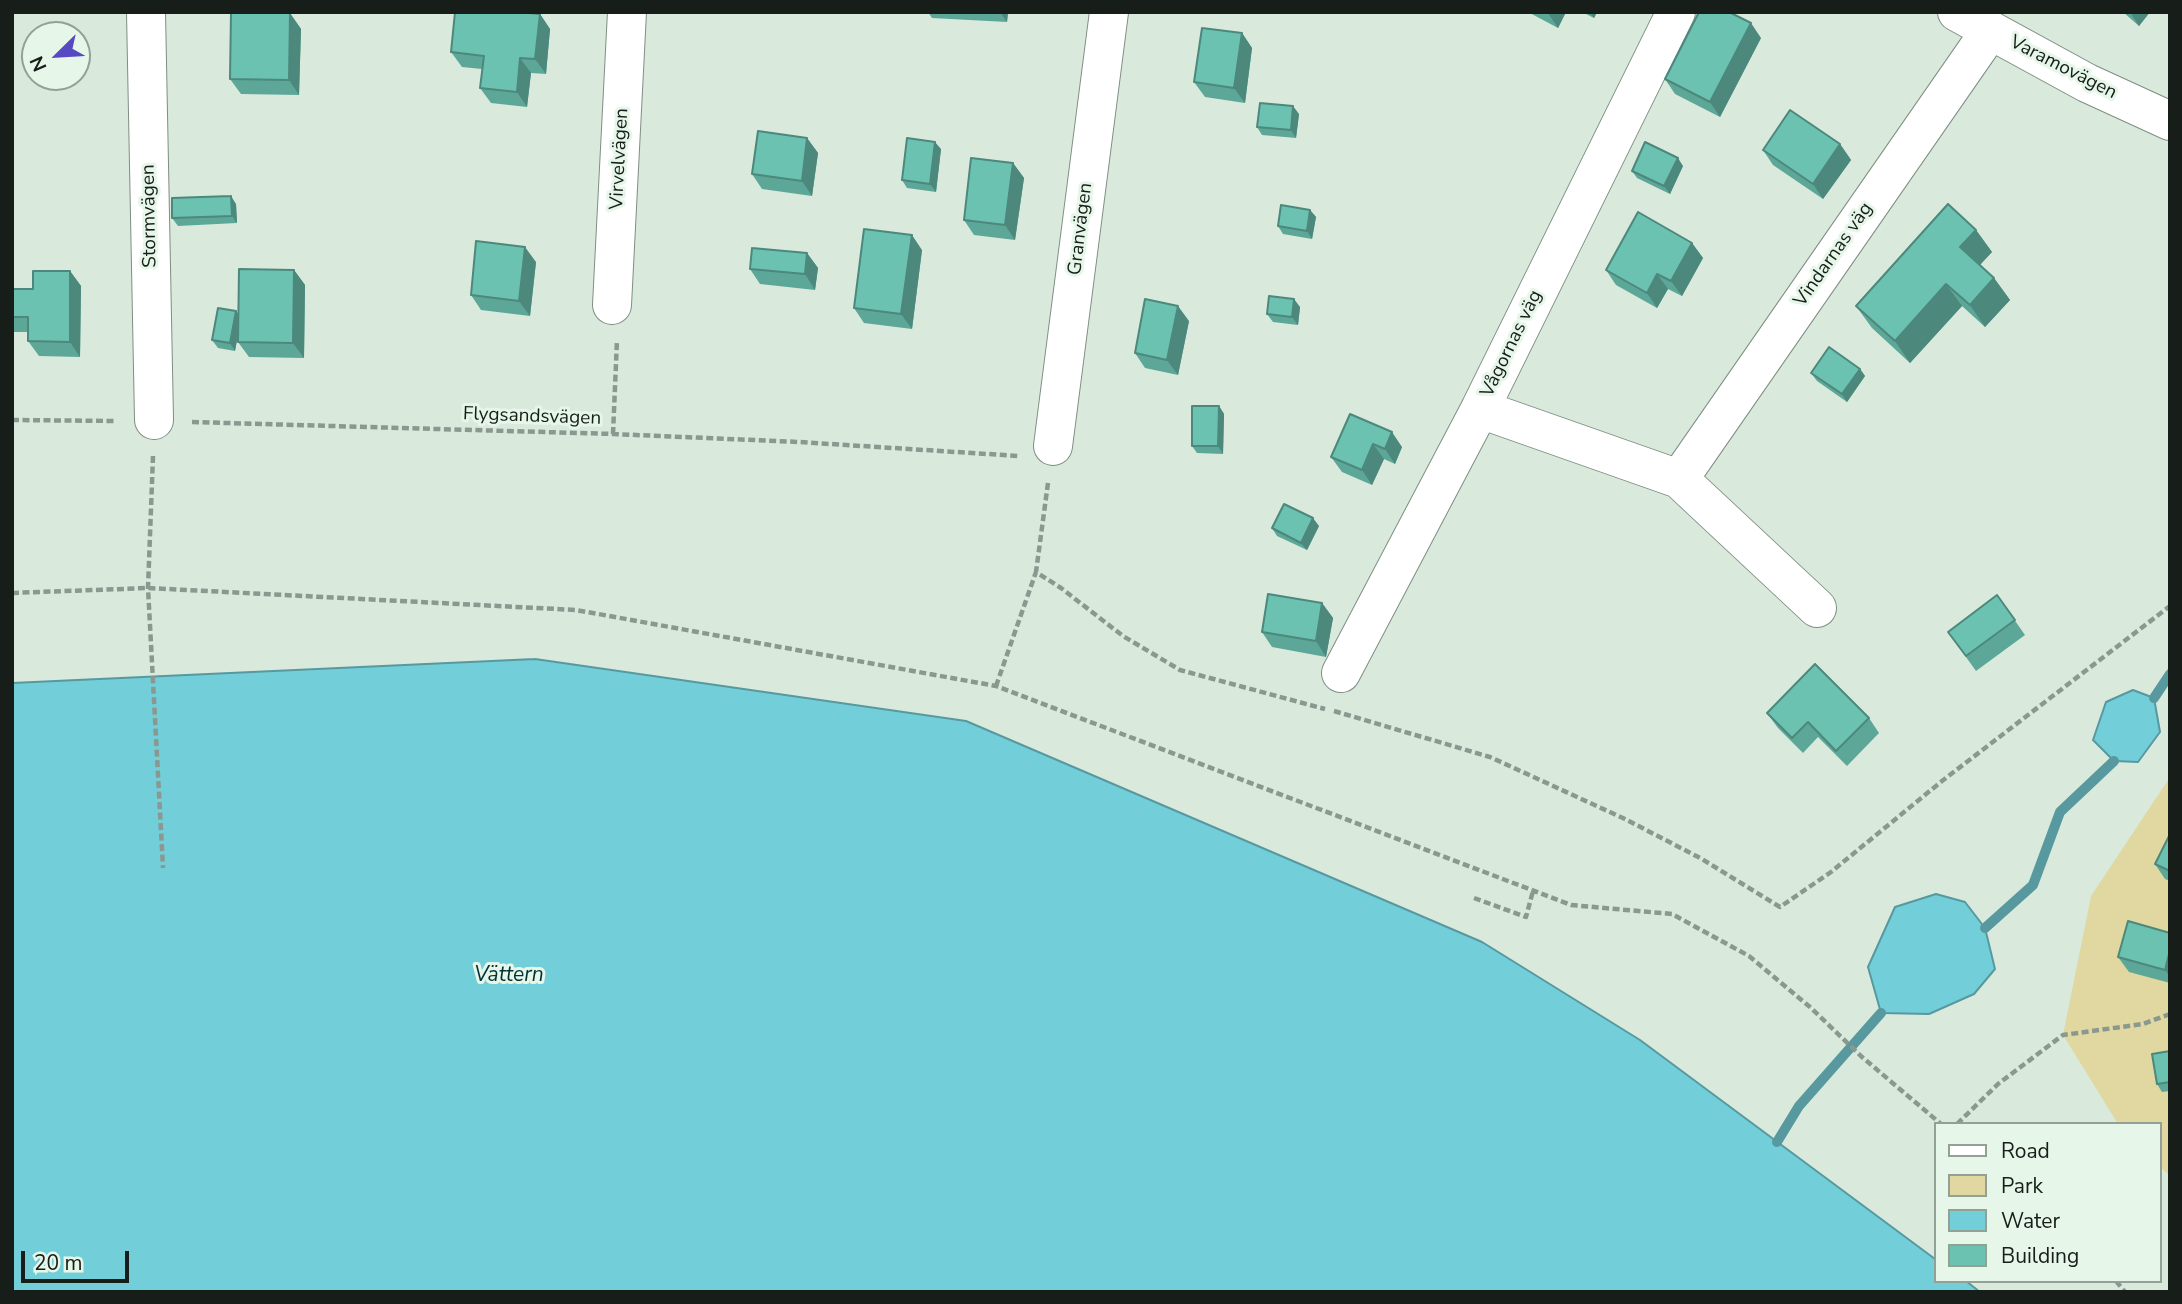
<!DOCTYPE html>
<meta charset="utf-8">
<style>
body{margin:0}
#map{position:relative;width:2182px;height:1304px;overflow:hidden;background:#d9eadd;font-family:"Nunito Sans",sans-serif}
canvas{display:block}
.frame{position:absolute;inset:0;border:14px solid #171e19;pointer-events:none}
.legend{position:absolute;left:1934px;top:1122px;width:228px;height:161px;box-sizing:border-box;background:#e6f7ea;border:2px solid #93a096;margin:0;padding:9px 12px;list-style:none;font-size:21px;color:#171e19}
.legend li{display:flex;align-items:center;gap:14px;height:35px}
.legend b{width:35px;border:2px solid #93a096}
.north{position:absolute;left:21px;top:21px;width:70px;height:70px;box-sizing:border-box;background:#e6f7ea;border:2px solid #93a096;border-radius:50%;rotate:246deg;font-size:19px;font-weight:700;line-height:28px;text-align:center;color:#171e19}
.north::after{content:'';display:block;margin:auto;width:24px;height:32px;background:#5649c1;clip-path:polygon(50% 0,100% 100%,50% 72%,0 100%)}
.scale{position:absolute;left:21px;top:1251px;width:108px;height:32px;box-sizing:border-box;border:4px solid #171e19;border-top:0;padding-left:9px;font-size:21px;line-height:24px;white-space:nowrap;color:#171e19;-webkit-text-stroke:5px #e6f7ea;paint-order:stroke}
</style>
<div id="map">
<canvas width="2182" height="1304"></canvas>
<div class="frame"></div>
<ul class="legend">
<li><b style="height:9px;background:#fff"></b>Road</li>
<li><b style="height:19px;background:#e0d8a0"></b>Park</li>
<li><b style="height:19px;background:#72ced8"></b>Water</li>
<li><b style="height:19px;background:#6cc2b1"></b>Building</li>
</ul>
<div class="north">N</div>
<div class="scale">20 m</div>
</div>
<script>
const ctx = document.querySelector('canvas').getContext('2d');
ctx.lineJoin = 'round';
function fillPath(path, color) { ctx.fillStyle = color; ctx.fill(path, 'evenodd'); }
const poly = rows => new Path2D(rows.map(r => 'M' + r).join(''));
function strokePath(path, color, width, dash) { ctx.strokeStyle = color; ctx.lineWidth = width; ctx.lineCap = dash ? 'butt' : 'round'; ctx.setLineDash(dash || []); ctx.stroke(path); }
function label(font, color, halo, rows, align = 'center') {
  ctx.font = font + ' "Nunito Sans",sans-serif'; ctx.lineWidth = 6; ctx.setLineDash([]); ctx.textBaseline = 'middle'; ctx.strokeStyle = halo; ctx.fillStyle = color; for (const [text, x, y, turn = 0] of rows) {
    ctx.save(); ctx.translate(x, y); ctx.rotate((+turn || 0) * Math.PI / 180); ctx.textAlign = isNaN(turn) ? turn : align; if (halo) ctx.strokeText(text, 0, 0); ctx.fillText(text, 0, 0); ctx.restore();
  }
}
const green = poly([
 [2170,777,2170,1176,2159,1166,2159,1124,2118,1124,2063,1035,2091,896]
]);
const water = poly([
 [535,659,966,721,1482,942,1640,1040,1935,1259,1935,1281,1966,1281,1980,1292,12,1292,12,683,535,659],
 [2133,690,2154,698,2160,732,2138,762,2114,761,2093,740,2106,702,2133,690],
 [1936,894,1965,902,1985,928,1995,969,1974,994,1929,1014,1881,1013,1868,967,1895,907,1936,894]
]);
const stream = poly([
 [2154,698,2170,674],
 [1985,928,2033,885,2060,812,2114,761],
 [1777,1142,1799,1106,1881,1013]
]);
const path = poly([
 [12,420,116,421],
 [192,422,613,434,799,442,1019,456],
 [613,434,617,340],
 [153,456,148,588,163,868],
 [1048,483,1036,572,1061,588,1123,636,1180,670,1325,709],
 [12,593,148,588,576,610,996,686,1571,905,1672,914,1749,956,1810,1007,1862,1057,1941,1124],
 [996,686,1036,572],
 [1334,711,1490,757,1625,819,1702,859,1780,907,1831,872,1942,781,2170,606],
 [1474,898,1526,917,1533,891],
 [1957,1124,1998,1084,2063,1035,2143,1024,2170,1014],
 [2116,1281,2125,1292]
]);
const street = poly([
 [146,12,154,420],
 [1957,12,2087,83,2170,121],
 [612,305,627,12],
 [1480,409,1679,479,1817,608],
 [1053,446,1109,12],
 [1679,479,1990,31],
 [1341,673,1480,409,1676,12]
]);
const wall = poly([
 [258,12,291,12,291,15,301,29,299,95,241,94,230,79,270,13],
 [928,12,1008,12,1007,22,932,18],
 [1528,12,1566,12,1558,28],
 [1582,12,1597,12,1594,18],
 [2123,12,2150,12,2139,26],
 [540,14,550,29,546,74,531,73,527,107,491,103,480,88,482,69,462,67,451,52],
 [1242,33,1252,48,1245,103,1205,97,1194,82],
 [1761,38,1720,117,1675,94,1665,79],
 [1299,114,1296,138,1262,135,1257,127],
 [807,138,818,153,812,196,762,189,752,174],
 [1840,144,1851,160,1823,199,1773,165,1763,150],
 [941,149,936,192,907,188,902,180],
 [1013,163,1024,178,1015,240,974,235,964,220],
 [1683,166,1670,194,1637,178,1632,171],
 [236,204,237,223,178,226,172,218],
 [1310,210,1316,217,1312,239,1283,234,1278,226],
 [1976,230,1992,252,1980,265,1994,278,2010,300,1985,327,1962,306,1910,363,1872,328,1856,306],
 [1692,243,1703,258,1682,296,1668,289,1657,308,1616,285,1606,270],
 [922,250,912,329,864,323,854,308],
 [807,253,818,268,815,290,760,284,750,269],
 [536,262,530,316,481,310,471,295],
 [294,270,305,285,304,358,249,357,238,342,238,335,235,351,218,348,212,340,236,311,239,315],
 [70,271,81,286,80,357,39,356,28,341,28,332,12,332,12,289,33,289],
 [1300,307,1298,325,1273,322,1267,314],
 [1189,321,1178,375,1145,368,1135,353],
 [1860,369,1865,376,1847,402,1817,381,1811,373],
 [1219,406,1224,414,1223,454,1197,453,1192,446],
 [1350,414,1402,447,1395,464,1384,459,1372,485,1342,472,1331,457],
 [1319,526,1307,550,1277,536,1272,528],
 [1997,595,2025,635,1976,671,1948,632],
 [1322,603,1333,618,1326,657,1272,647,1262,632],
 [1767,713,1869,718,1879,733,1847,766,1818,737,1803,753,1778,728],
 [2170,834,2170,881,2165,879,2155,864],
 [2170,933,2170,983,2129,972,2118,957],
 [2170,1051,2170,1091,2162,1092,2157,1084]
]);
const shadedWall = poly([
 [1000,12,1008,12,1007,22],
 [1548,12,1566,12,1558,28,1548,13],
 [1589,12,1597,12,1594,18],
 [2130,12,2150,12,2139,26],
 [290,13,301,29,299,95,289,80],
 [540,14,550,29,546,74,535,59],
 [1751,23,1761,38,1720,117,1710,102],
 [1242,33,1252,48,1245,103,1234,88],
 [520,58,531,73,527,107,517,92],
 [1293,106,1299,114,1296,138,1291,130],
 [807,138,818,153,812,196,802,181],
 [935,142,941,149,936,192,930,184],
 [1840,144,1851,160,1823,199,1813,184],
 [1678,158,1683,166,1670,194,1664,186],
 [1013,163,1024,178,1015,240,1005,225],
 [231,196,236,204,237,223,232,216],
 [1310,210,1316,217,1312,239,1307,231],
 [1976,230,1992,252,1976,269,1960,247],
 [912,235,922,250,912,329,901,314],
 [1692,243,1703,258,1682,296,1671,281],
 [525,247,536,262,530,316,519,301],
 [807,253,818,268,815,290,805,274],
 [294,270,305,285,304,358,293,343],
 [70,271,81,286,80,357,70,342],
 [1657,274,1668,289,1657,308,1647,293],
 [1994,278,2010,300,1985,327,1970,305],
 [1946,284,1962,306,1910,363,1895,341],
 [1294,299,1300,307,1298,325,1292,317],
 [1178,306,1189,321,1178,375,1167,360],
 [236,311,241,318,235,351,230,343],
 [1860,369,1865,376,1847,402,1842,394],
 [1219,406,1224,414,1223,454,1218,446],
 [1392,432,1402,447,1395,464,1385,449],
 [1373,444,1384,459,1372,485,1362,470],
 [1313,518,1319,526,1307,550,1301,543],
 [1322,603,1333,618,1326,657,1316,641],
 [2170,950,2170,977,2165,970]
]);
const building = poly([
 [231,12,290,13,289,80,230,79,231,12],
 [455,12,518,12,540,14,535,59,520,58,517,92,480,88,484,56,451,52,455,12],
 [1699,12,1729,12,1751,23,1710,102,1665,79,1699,12],
 [1202,28,1242,33,1234,88,1194,82,1202,28],
 [1260,103,1293,106,1291,130,1257,127,1260,103],
 [1790,110,1840,144,1813,184,1763,150,1790,110],
 [758,131,807,138,802,181,752,174,758,131],
 [907,138,935,142,930,184,902,180,907,138],
 [1645,142,1678,158,1664,186,1632,171,1645,142],
 [971,158,1013,163,1005,225,964,220,971,158],
 [231,196,232,216,172,218,172,198,231,196],
 [1948,204,1976,230,1960,247,1994,278,1970,305,1946,284,1895,341,1856,306,1948,204],
 [1281,205,1310,210,1307,231,1278,226,1281,205],
 [1638,212,1692,243,1671,281,1657,274,1647,293,1606,270,1638,212],
 [864,229,912,235,901,314,854,308,864,229],
 [476,241,525,247,519,301,471,295,476,241],
 [752,248,807,253,805,274,750,269,752,248],
 [239,269,294,270,293,343,238,342,239,269],
 [33,271,70,271,70,342,28,341,28,317,12,317,12,289,33,289,33,271],
 [1269,296,1294,299,1292,317,1267,314,1269,296],
 [1145,299,1178,306,1167,360,1135,353,1145,299],
 [218,308,236,311,230,343,212,340,218,308],
 [1829,347,1860,369,1842,394,1811,373,1829,347],
 [1192,406,1219,406,1218,446,1192,446,1192,406],
 [1350,414,1392,432,1385,449,1373,444,1362,470,1331,457,1350,414],
 [1284,504,1313,518,1301,543,1272,528,1284,504],
 [1268,594,1322,603,1316,641,1262,632,1268,594],
 [1997,595,2015,620,1966,656,1948,632,1997,595],
 [1815,664,1869,718,1836,751,1808,722,1792,738,1767,713,1815,664],
 [2170,834,2170,871,2155,864,2170,834],
 [2128,921,2170,933,2170,950,2165,970,2118,957,2128,921],
 [2170,1051,2170,1082,2157,1084,2152,1054,2170,1051]
]);
const streetNames = [
 ["Varamovägen",2063,68,27],
 ["Virvelvägen",620,159,-87],
 ["Stormvägen",150,216,-91],
 ["Granvägen",1081,229,-83],
 ["Vindarnas väg",1834,255,-55],
 ["Vågornas väg",1512,344,-64],
 ["Flygsandsvägen",532,417,2]
];
const waterNames = [
 ["Vättern",509,976]
];
fillPath(green, '#e0d8a0');
fillPath(water, '#72ced8');
strokePath(water, '#57999f', 2);
strokePath(stream, '#57999f', 10);
strokePath(street, '#7f8e83', 40);
strokePath(path, '#8b988f', 4.5, [7, 3.5]);
strokePath(street, '#fff', 38);
fillPath(wall, '#5da798');
fillPath(shadedWall, '#4c887c');
fillPath(building, '#6cc2b1');
strokePath(building, '#4c887c', 2);
label('19px', '#171e19', '#e6f7ea', streetNames);
label('italic 21px', '#023136', '#e6f7ea', waterNames);
</script>
